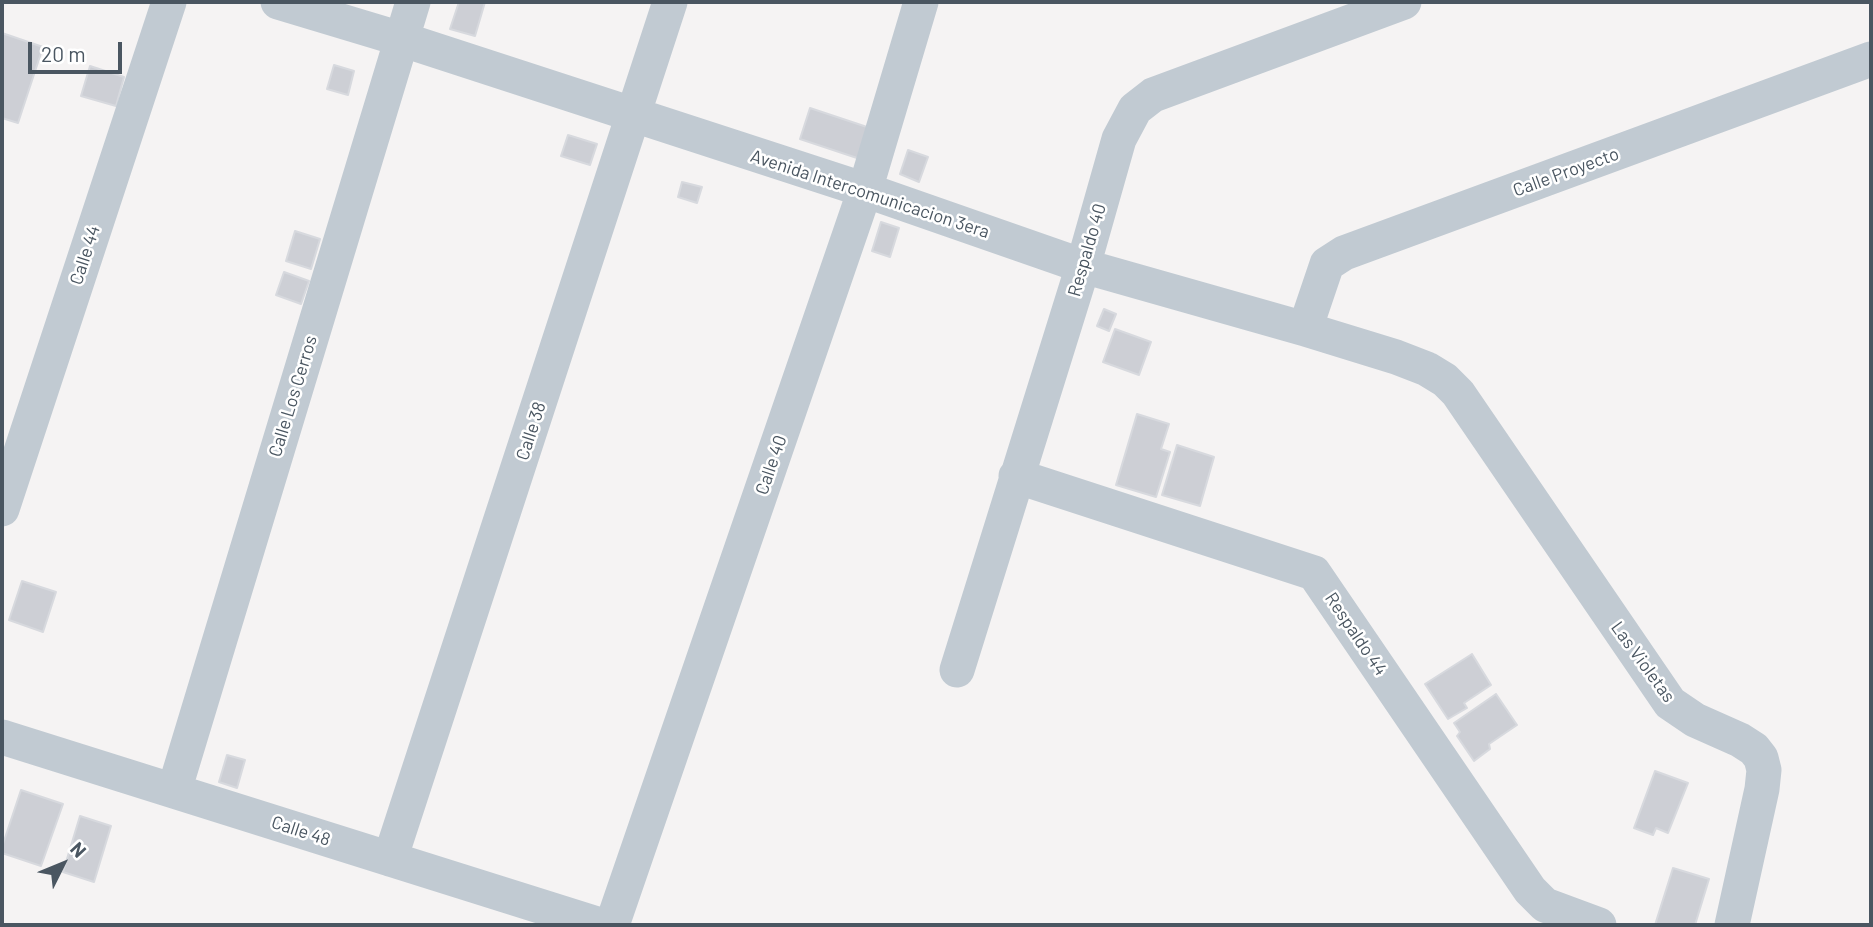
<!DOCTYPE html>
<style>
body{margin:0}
#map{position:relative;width:1873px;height:927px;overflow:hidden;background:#f5f3f3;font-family:Barlow,sans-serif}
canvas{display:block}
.frame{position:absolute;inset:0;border:4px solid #4a5661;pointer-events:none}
.north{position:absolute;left:28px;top:829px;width:70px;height:70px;-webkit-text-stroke:5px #fff;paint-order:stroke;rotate:47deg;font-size:19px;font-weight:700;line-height:28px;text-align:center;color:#4a5661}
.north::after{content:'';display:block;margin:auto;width:24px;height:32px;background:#4a5661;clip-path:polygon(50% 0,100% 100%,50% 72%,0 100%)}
.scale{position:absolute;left:28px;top:42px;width:94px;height:32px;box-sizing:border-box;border:4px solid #4a5661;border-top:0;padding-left:9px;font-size:21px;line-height:24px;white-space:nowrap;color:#4a5661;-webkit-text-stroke:5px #fff;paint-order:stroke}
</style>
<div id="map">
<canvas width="1873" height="927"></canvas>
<div class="frame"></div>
<div class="north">N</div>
<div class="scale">20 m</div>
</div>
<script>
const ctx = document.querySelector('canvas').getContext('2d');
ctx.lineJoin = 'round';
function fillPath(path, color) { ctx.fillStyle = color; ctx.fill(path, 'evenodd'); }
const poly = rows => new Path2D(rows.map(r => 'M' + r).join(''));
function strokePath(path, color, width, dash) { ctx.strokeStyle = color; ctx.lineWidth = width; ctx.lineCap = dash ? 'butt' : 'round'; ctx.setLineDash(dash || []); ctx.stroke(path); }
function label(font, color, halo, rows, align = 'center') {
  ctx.font = font + ' Barlow,sans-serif'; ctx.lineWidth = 5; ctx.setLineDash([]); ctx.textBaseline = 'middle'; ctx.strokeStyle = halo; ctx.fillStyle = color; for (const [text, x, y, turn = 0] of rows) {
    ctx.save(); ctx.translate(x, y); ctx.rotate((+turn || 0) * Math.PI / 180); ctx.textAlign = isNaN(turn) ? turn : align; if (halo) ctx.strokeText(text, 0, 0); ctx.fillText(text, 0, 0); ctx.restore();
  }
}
const building = poly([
 [459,2,485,2,475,36,450,29,459,2],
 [2,33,43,47,18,123,2,118,2,33],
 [334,65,354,71,348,95,327,89,334,65],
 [90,66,124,77,116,106,81,96,90,66],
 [810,108,876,130,866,161,800,139,810,108],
 [568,135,597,144,590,165,561,156,568,135],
 [908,150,928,157,919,182,900,174,908,150],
 [682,182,702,187,697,203,678,197,682,182],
 [881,222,899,228,890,257,872,251,881,222],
 [295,231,320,239,311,269,286,261,295,231],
 [284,272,309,281,301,304,276,295,284,272],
 [1104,309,1116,314,1109,331,1097,326,1104,309],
 [1115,329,1151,342,1139,375,1103,362,1115,329],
 [1137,414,1169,424,1161,449,1170,452,1156,497,1116,485,1137,414],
 [1177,445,1214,457,1200,506,1162,495,1177,445],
 [22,581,56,592,43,632,9,620,22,581],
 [1472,654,1491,685,1464,703,1467,708,1448,719,1425,684,1472,654],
 [1496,694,1517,725,1489,744,1490,749,1474,761,1457,736,1460,732,1454,723,1496,694],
 [227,755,245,760,237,788,219,782,227,755],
 [1655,771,1688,783,1668,833,1656,828,1653,835,1634,828,1655,771],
 [21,790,63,804,41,866,2,853,2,847,21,790],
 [80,816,111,826,94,882,63,872,80,816],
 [1673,868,1709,879,1695,925,1655,925,1673,868]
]);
const minor = poly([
 [278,2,401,39,865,190,1083,266,1305,329,1396,357,1427,369,1445,380,1458,393,1670,703,1695,720,1740,740,1754,749,1761,758,1764,770,1762,789,1732,925],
 [1305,329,1327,264,1344,253,1871,59],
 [1016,476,1314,573,1530,890,1545,905,1599,925],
 [2,509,169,2],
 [957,670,1083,266,1119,139,1135,109,1153,95,1404,2],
 [2,737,600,925],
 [174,791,413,2],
 [390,859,670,2],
 [612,925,865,190,921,2]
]);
const streetNames = [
 ["Calle Proyecto",1566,172,-20],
 ["Avenida Intercomunicacion 3era",870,194,18],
 ["Respaldo 40",1087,250,-74],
 ["Calle 44",85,255,-72],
 ["Calle Los Cerros",293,396,-73],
 ["Calle 38",531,431,-72],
 ["Calle 40",771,465,-71],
 ["Respaldo 44",1356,634,56],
 ["Las Violetas",1643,662,54],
 ["Calle 48",301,831,18]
];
fillPath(building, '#cdcfd5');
strokePath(building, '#d7d9de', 2);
strokePath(minor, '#c1cad2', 35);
label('18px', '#4a5661', '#fff', streetNames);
</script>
